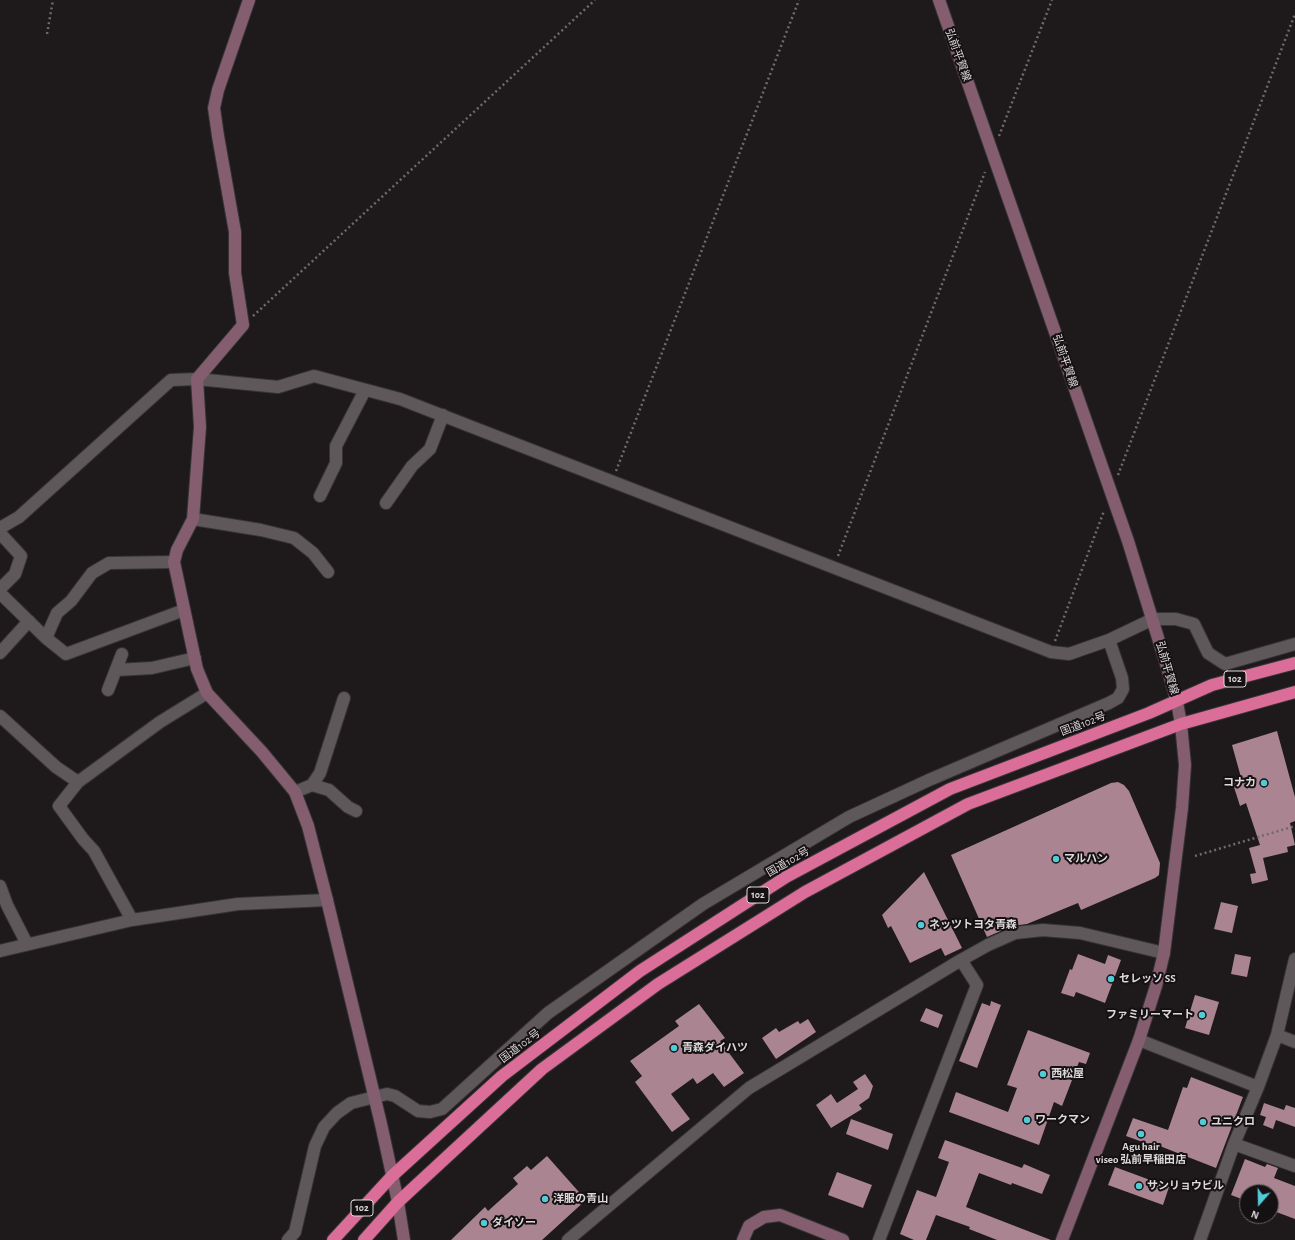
<!DOCTYPE html>
<meta charset="utf-8">
<style>
body{margin:0}
#map{position:relative;width:1295px;height:1240px;overflow:hidden;background:#1e191b;font-family:"Alegreya Sans",sans-serif}
canvas{display:block}
.north{position:absolute;left:1239px;top:1184px;width:40px;height:40px;box-sizing:border-box;background:#151012;border:1px solid #656062;border-radius:50%;rotate:200deg;font-size:11px;font-weight:700;line-height:16px;text-align:center;color:#ddd9db}
.north::after{content:'';display:block;margin:auto;width:14px;height:18px;background:#52cbd9;clip-path:polygon(50% 0,100% 100%,50% 72%,0 100%)}
</style>
<div id="map">
<canvas width="1295" height="1240"></canvas>
<div class="north">N</div>
</div>
<script>
const ctx = document.querySelector('canvas').getContext('2d');
ctx.lineJoin = 'round';
function fillPath(path, color) { ctx.fillStyle = color; ctx.fill(path, 'evenodd'); }
const poly = rows => new Path2D(rows.map(r => 'M' + r).join(''));
function strokePath(path, color, width, dash) { ctx.strokeStyle = color; ctx.lineWidth = width; ctx.lineCap = dash ? 'butt' : 'round'; ctx.setLineDash(dash || []); ctx.stroke(path); }
function label(font, color, halo, rows, align = 'center') {
  ctx.font = font + ' "Alegreya Sans","Noto Sans JP",sans-serif'; ctx.lineWidth = 4; ctx.setLineDash([]); ctx.textBaseline = 'middle'; ctx.strokeStyle = halo; ctx.fillStyle = color; for (const [text, x, y, turn = 0] of rows) {
    ctx.save(); ctx.translate(x, y); ctx.rotate((+turn || 0) * Math.PI / 180); ctx.textAlign = isNaN(turn) ? turn : align; if (halo) ctx.strokeText(text, 0, 0); ctx.fillText(text, 0, 0); ctx.restore();
  }
}
const building = poly([
 [1277,731,1295,797,1295,821,1290,823,1295,845,1287,847,1288,852,1263,858,1268,880,1252,884,1250,874,1256,873,1249,848,1260,845,1246,803,1240,806,1233,784,1242,781,1232,745],
 [1118,782,1124,785,1129,791,1160,863,1159,875,1155,878,1081,910,1078,903,1027,924,1012,926,987,937,951,855,1111,783],
 [924,872,962,948,945,956,941,948,910,963,891,926,888,928,882,915],
 [1221,902,1238,906,1232,933,1214,929],
 [1078,954,1105,964,1108,955,1121,960,1105,1003,1076,992,1074,997,1061,993,1070,969,1072,970],
 [1235,954,1251,957,1247,977,1231,974],
 [1195,995,1219,1002,1209,1035,1185,1028],
 [991,1001,1001,1005,977,1068,959,1061,982,1003,990,1006],
 [699,1004,725,1038,720,1041,744,1073,724,1087,713,1073,697,1084,693,1078,671,1094,690,1119,672,1132,635,1082,642,1076,630,1061,679,1026,675,1021],
 [926,1008,943,1015,938,1028,920,1021],
 [808,1019,816,1032,776,1059,762,1038,776,1028,779,1032,798,1021,800,1024],
 [1028,1030,1090,1053,1086,1064,1079,1062,1062,1106,1054,1102,1039,1145,949,1112,956,1092,1008,1112,1017,1088,1007,1085],
 [865,1074,873,1086,869,1098,859,1105,862,1109,831,1128,816,1105,831,1094,837,1103,858,1089,853,1082],
 [1191,1077,1243,1097,1216,1168,1152,1143,1151,1145,1126,1136,1133,1118,1168,1130,1183,1087,1187,1088],
 [1264,1103,1284,1110,1286,1105,1295,1108,1295,1127,1276,1120,1273,1129,1263,1125,1266,1117,1260,1115],
 [851,1119,893,1134,888,1150,846,1134],
 [945,1140,1022,1168,1024,1164,1050,1175,1042,1194,1012,1183,1011,1185,979,1173,966,1207,1051,1240,997,1240,969,1229,970,1227,936,1215,926,1240,914,1240,900,1234,917,1190,936,1197,949,1162,938,1158],
 [547,1156,586,1200,542,1240,451,1240,485,1207,488,1211,518,1184,513,1178,527,1166,531,1170],
 [1245,1159,1265,1167,1267,1164,1278,1168,1274,1178,1295,1186,1295,1219,1271,1210,1271,1192,1247,1192,1247,1201,1231,1195],
 [1115,1167,1169,1187,1163,1205,1108,1185],
 [837,1172,872,1185,863,1208,828,1195]
]);
const path = poly([
 [47,34,53,0],
 [999,136,1052,0],
 [253,316,595,0],
 [616,471,799,0],
 [1118,475,1295,14],
 [838,556,985,172],
 [1055,641,1104,511],
 [1195,856,1295,826]
]);
const street = poly([
 [320,496,336,463,336,446,365,390],
 [386,503,412,466,430,449,443,415],
 [193,519,261,530,294,538,313,553,328,572],
 [0,528,19,517,171,380,197,379,278,387,314,376,400,399,1051,652,1069,654,1109,640,1153,619,1176,619,1194,624,1208,653,1225,664,1295,644],
 [0,533,21,556,15,574,0,589],
 [0,593,46,638,66,654,184,610],
 [46,638,57,613,71,601,92,573,109,563,174,562],
 [0,653,29,621],
 [116,670,152,668,195,658],
 [108,690,122,654],
 [0,716,56,767,78,782,160,722,207,693],
 [78,782,59,806,83,839,94,851,132,920],
 [312,785,329,790,348,807,356,811],
 [295,792,312,785,320,773,344,698],
 [0,886,7,905,27,944],
 [0,951,132,920,238,904,327,900],
 [1277,1035,1295,1042],
 [1139,1040,1258,1087],
 [1234,1144,1295,1166],
 [288,1240,295,1232,315,1146,324,1127,337,1113,351,1103,387,1094,395,1096,418,1111,430,1112,442,1109,548,1013,703,904,849,817,929,780,1109,703,1118,698,1123,689,1122,678,1109,640],
 [568,1240,749,1088,961,960,988,945,1015,933,1043,930,1080,933,1164,953],
 [879,1240,977,985,961,960],
 [1200,1240,1234,1144,1258,1087,1277,1035,1295,959]
]);
const secondary = poly([
 [249,0,218,90,214,108,218,136,235,232,235,273,243,325,197,379,200,427,193,519,177,550,174,562,197,669,207,693,262,752,295,792,308,826,327,900,381,1124,398,1202,404,1240],
 [939,0,1128,541,1167,667,1177,702,1181,724,1185,765,1182,808,1164,953,1156,986,1139,1040,1062,1240],
 [743,1240,749,1226,764,1217,780,1215,843,1240]
]);
const highway = poly([
 [333,1240,392,1176,502,1076,640,971,786,877,950,789,1149,713,1212,685,1295,663],
 [364,1240,398,1202,542,1069,658,984,805,892,968,804,1181,724,1295,692]
]);
const markers = [
 [1264,783,4,"#52cbd9"],
 [1056,859,4,"#52cbd9"],
 [921,925,4,"#52cbd9"],
 [1111,979,4,"#52cbd9"],
 [1202,1015,4,"#52cbd9"],
 [674,1048,4,"#52cbd9"],
 [1043,1074,4,"#52cbd9"],
 [1027,1120,4,"#52cbd9"],
 [1203,1122,4,"#52cbd9"],
 [1141,1134,4,"#52cbd9"],
 [1139,1186,4,"#52cbd9"],
 [545,1199,4,"#52cbd9"],
 [484,1223,4,"#52cbd9"]
];
const shields = [
 [1235,679,22],
 [758,895,22],
 [362,1208,22]
];
const shieldNames = [
 ["102",1235,679],
 ["102",758,895],
 ["102",362,1208]
];
const streetNames = [
 ["弘前平賀線",958,55,70],
 ["弘前平賀線",1065,361,71],
 ["弘前平賀線",1167,668,74],
 ["国道102号",1083,724,-21],
 ["国道102号",788,862,-30],
 ["国道102号",520,1046,-37]
];
const poiNames = [
 ["コナカ",1256,783,"right"],
 ["マルハン",1064,859],
 ["ネッツトヨタ青森",929,925],
 ["セレッソ SS",1119,979],
 ["ファミリーマート",1194,1015,"right"],
 ["青森ダイハツ",682,1048],
 ["西松屋",1051,1074],
 ["ワークマン",1035,1120],
 ["ユニクロ",1211,1122],
 ["Agu hair",1141,1147,"center"],
 ["viseo 弘前早稲田店",1141,1160,"center"],
 ["サンリョウビル",1147,1186],
 ["洋服の青山",553,1199],
 ["ダイソー",492,1223]
];
fillPath(building, '#aa8491');
strokePath(street, '#373435', 14);
strokePath(secondary, '#373435', 14);
strokePath(highway, '#373435', 14);
strokePath(path, '#6f6a6c', 2.5, [2, 3]);
strokePath(street, '#5f585b', 12);
strokePath(secondary, '#845e6e', 12);
strokePath(highway, '#db6d99', 12);
for (const [x, y, r, color] of markers) { const dot = new Path2D(); dot.arc(x, y, r, 0, 2 * Math.PI); ctx.fillStyle = color; ctx.fill(dot); strokePath(dot, '#151012', 1.5); }
for (const [x, y, w] of shields) { const box = new Path2D(); box.roundRect(x - w / 2, y - 8, w, 16, 3); ctx.fillStyle = '#151012'; ctx.fill(box); strokePath(box, '#ddd9db', 1); }
label('bold 10px', '#ddd9db', null, shieldNames);
label('11px', '#ddd9db', '#151012', streetNames);
label('bold 11px', '#ddd9db', '#151012', poiNames, 'left');
</script>
